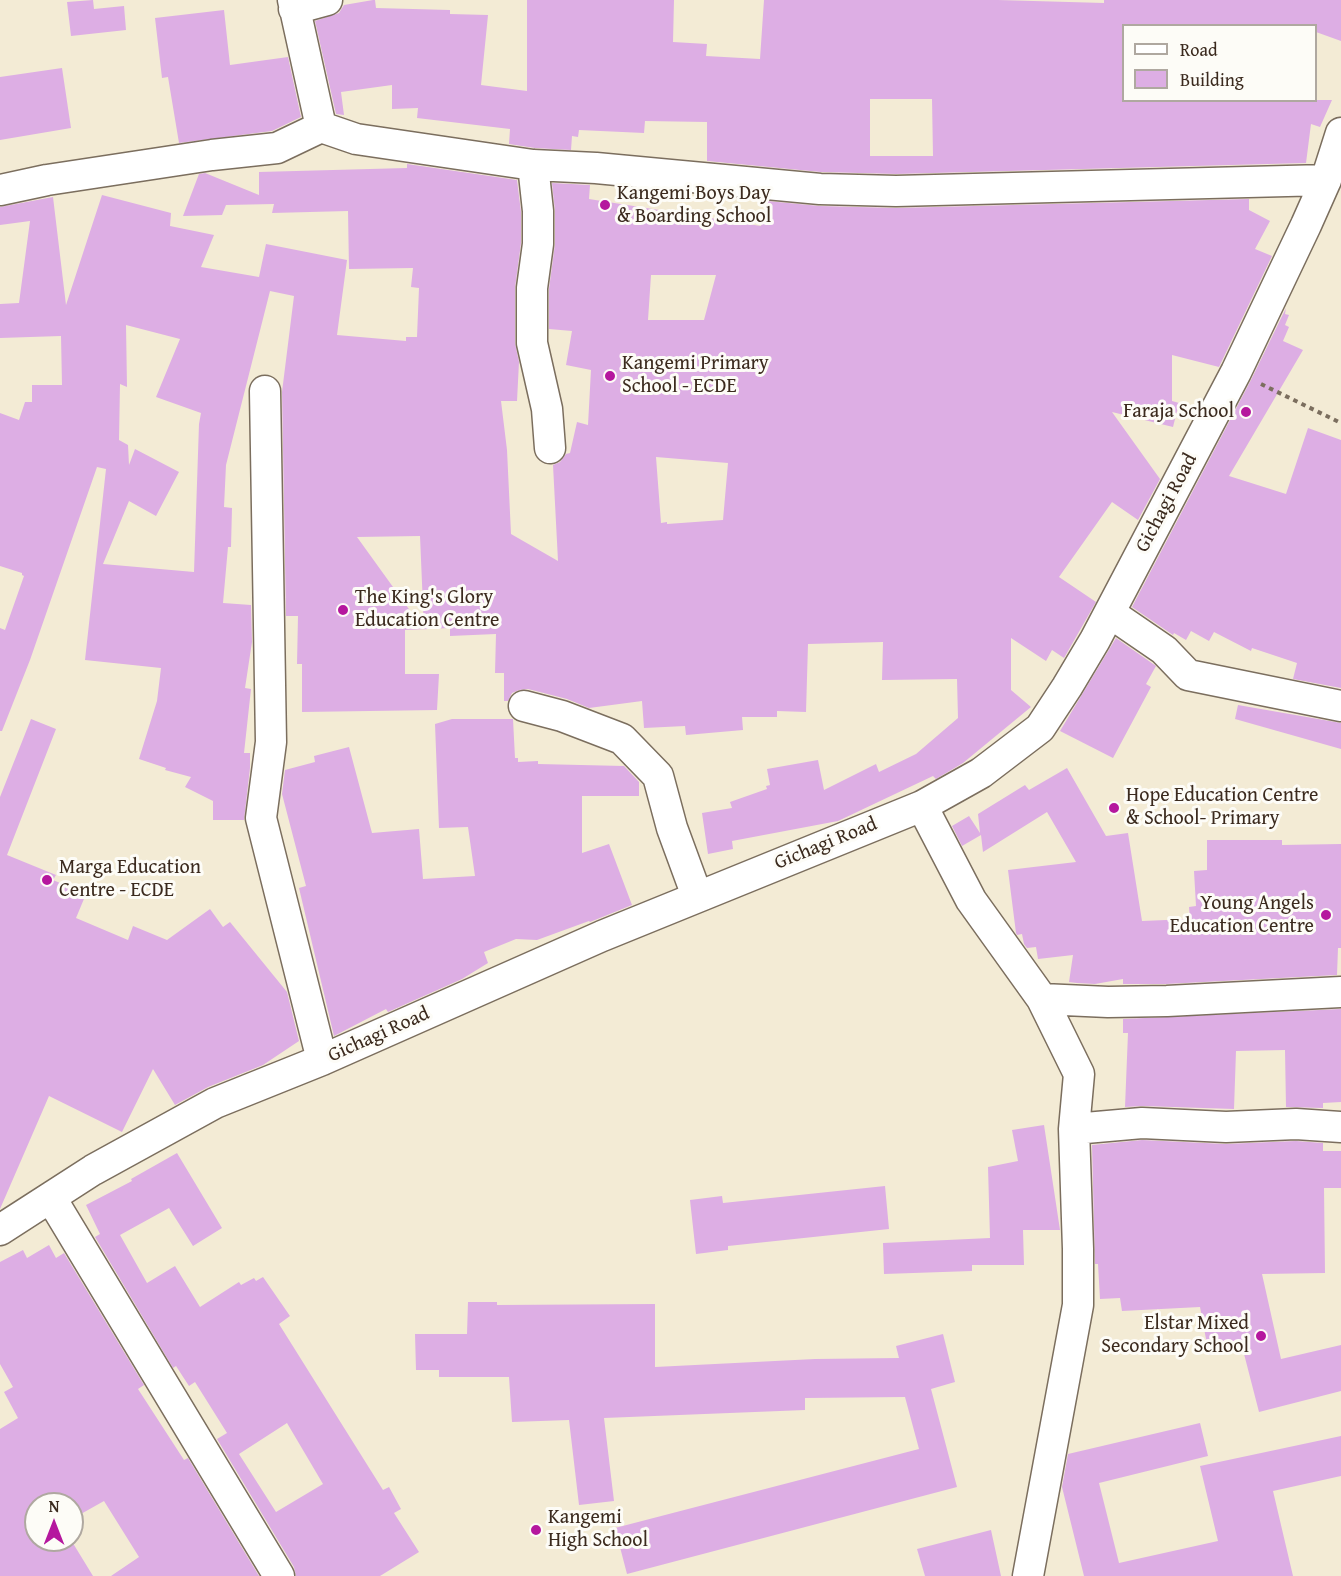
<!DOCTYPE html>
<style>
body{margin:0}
#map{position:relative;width:1341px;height:1576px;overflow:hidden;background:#f3ebd5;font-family:"Gentium Book Plus",serif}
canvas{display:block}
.legend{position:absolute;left:1122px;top:24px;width:195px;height:78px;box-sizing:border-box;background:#fdfcf7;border:2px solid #afa8a0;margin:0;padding:8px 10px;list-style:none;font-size:18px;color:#3b2a1e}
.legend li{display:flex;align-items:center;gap:12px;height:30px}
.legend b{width:30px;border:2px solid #afa8a0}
.north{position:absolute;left:24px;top:1492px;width:60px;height:60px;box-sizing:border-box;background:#fdfcf7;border:2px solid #afa8a0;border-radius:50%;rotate:0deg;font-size:16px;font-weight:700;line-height:24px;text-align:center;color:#3b2a1e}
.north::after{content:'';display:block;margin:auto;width:21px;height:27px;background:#b5179e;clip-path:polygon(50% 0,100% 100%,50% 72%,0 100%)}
</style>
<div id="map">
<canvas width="1341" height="1576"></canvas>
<ul class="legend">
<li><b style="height:8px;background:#fff"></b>Road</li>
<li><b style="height:16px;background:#ddaee4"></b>Building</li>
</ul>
<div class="north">N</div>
</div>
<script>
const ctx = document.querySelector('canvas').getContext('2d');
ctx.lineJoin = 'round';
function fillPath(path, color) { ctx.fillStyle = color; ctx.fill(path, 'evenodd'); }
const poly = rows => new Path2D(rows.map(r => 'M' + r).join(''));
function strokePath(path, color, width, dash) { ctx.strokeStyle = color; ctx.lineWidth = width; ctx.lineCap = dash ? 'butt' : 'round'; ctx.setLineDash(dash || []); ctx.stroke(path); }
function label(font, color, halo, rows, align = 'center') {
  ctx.font = font + ' "Gentium Book Plus",serif'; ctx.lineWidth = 6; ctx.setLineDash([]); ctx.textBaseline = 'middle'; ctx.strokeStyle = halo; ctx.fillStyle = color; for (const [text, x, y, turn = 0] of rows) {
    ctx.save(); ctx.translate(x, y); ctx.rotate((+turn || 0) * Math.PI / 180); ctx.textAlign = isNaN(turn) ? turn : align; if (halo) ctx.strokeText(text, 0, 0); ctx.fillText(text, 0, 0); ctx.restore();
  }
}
const building = poly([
 [93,0,94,9,124,6,126,30,71,36,67,2],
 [373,0,375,0,376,8,450,10,450,14,488,15,481,85,527,91,527,0,674,0,673,42,707,44,706,56,760,59,764,0,998,0,1104,3,1104,0,1341,0,1341,41,1316,32,1316,26,1124,26,1124,100,1332,100,1320,127,1311,124,1306,163,896,174,821,172,707,161,707,122,645,121,644,133,579,130,578,137,572,136,571,150,535,148,509,144,510,129,417,118,418,108,392,109,392,85,341,92,344,115,336,114,315,21,339,13,344,5],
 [870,99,932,99,933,156,870,156],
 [224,10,230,65,288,57,301,117,272,131,179,143,168,77,162,78,155,18],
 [62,68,71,128,0,140,0,77],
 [407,164,517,180,521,212,521,243,515,288,515,343,519,362,517,401,501,401,507,450,511,534,558,561,553,465,560,462,566,454,570,453,577,422,588,425,591,370,566,365,572,331,549,329,549,289,555,244,555,211,552,183,590,185,589,199,761,226,767,201,820,206,896,208,1249,199,1249,210,1270,221,1255,249,1272,256,1219,367,1172,355,1172,401,1179,403,1173,427,1112,412,1160,479,1138,520,1112,502,1059,577,1096,602,1064,658,1052,650,1046,661,1011,638,1011,690,1031,707,963,763,936,779,933,776,838,821,732,841,733,849,708,854,702,813,732,808,730,802,767,789,766,786,770,785,767,769,818,760,824,790,876,764,879,772,916,754,958,718,957,679,882,680,883,642,808,644,806,712,777,711,777,717,742,717,743,730,686,735,685,726,644,728,642,701,589,708,567,699,528,689,519,690,512,693,508,701,504,701,504,673,495,673,496,634,450,636,450,628,405,630,405,674,439,674,437,710,302,712,302,664,297,664,298,616,286,616,282,392,294,296,270,291,226,465,224,507,232,508,231,547,228,547,223,603,251,605,252,642,245,688,251,689,244,753,250,753,250,768,244,820,213,820,213,801,185,787,191,777,165,770,166,768,139,759,157,701,161,668,85,660,106,469,97,467,30,660,2,731,0,731,0,628,5,630,24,576,22,575,22,573,0,566,0,413,19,420,25,402,32,402,32,385,62,385,61,336,0,338,0,304,19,303,30,221,0,225,0,207,53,197,66,305,102,195,171,213,170,226,214,235,201,267,259,277,266,244,347,260,337,335,406,341,406,337,417,337,419,288,411,287,413,268,349,269,348,211,272,213,274,204,226,205,222,215,183,216,199,174,205,173,259,195,259,172,407,168],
 [651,275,716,275,704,320,648,320],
 [126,325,180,339,156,397,201,413,199,424,194,572,103,564,129,501,156,516,179,472,135,449,129,465,128,445,119,440,120,384,127,387],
 [656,457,728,463,723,520,667,524,667,522,661,523],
 [420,536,424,630,357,537],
 [1286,308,1285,314,1289,315,1285,325,1289,327,1283,341,1303,350,1229,476,1286,494,1308,428,1341,440,1341,688,1293,679,1297,663,1252,648,1251,651,1214,632,1209,641,1191,631,1186,640,1174,633,1173,635,1132,607,1251,380],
 [1116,638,1156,666,1146,684,1151,687,1113,758,1060,731],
 [1238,705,1341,723,1341,749,1235,719],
 [31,719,56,729,7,855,56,875,53,880,86,894,76,918,128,940,133,926,167,940,210,909,223,927,230,922,287,992,299,1041,263,1065,208,1087,175,1105,153,1069,122,1132,49,1096,0,1209,0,797],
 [452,719,513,719,515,758,518,758,518,762,538,761,538,764,624,766,639,782,639,796,582,796,582,853,609,844,632,905,590,922,589,921,537,940,516,939,484,952,488,963,462,979,388,1012,386,1009,334,1036,299,888,306,886,282,794,285,770,315,762,314,756,349,747,372,833,419,829,423,879,475,876,468,827,439,828,435,724],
 [1067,768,1106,836,1128,833,1142,921,1190,919,1189,907,1196,906,1194,871,1207,870,1207,840,1282,840,1282,845,1341,844,1341,948,1338,948,1337,975,1166,984,1123,984,1123,979,1095,984,1077,983,1069,982,1073,955,1038,959,1036,947,1027,948,1024,944,1022,934,1017,935,1016,933,1008,870,1076,862,1047,812,983,852,981,835,962,846,952,826,969,816,980,833,978,814,1025,785,1029,790],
 [1341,1009,1341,1102,1323,1103,1323,1108,1286,1107,1285,1050,1236,1051,1234,1109,1143,1106,1125,1107,1128,1033,1123,1033,1123,1019],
 [1044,1125,1060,1230,1023,1230,1024,1265,972,1265,972,1271,884,1274,883,1243,990,1238,988,1167,1018,1161,1012,1130],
 [1142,1140,1225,1144,1296,1141,1323,1143,1323,1151,1341,1151,1341,1188,1324,1188,1325,1273,1262,1274,1281,1359,1341,1345,1341,1391,1259,1412,1243,1350,1209,1355,1200,1307,1122,1311,1120,1298,1100,1299,1098,1264,1095,1264,1092,1145],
 [177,1153,222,1228,193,1246,169,1208,120,1235,147,1283,175,1266,200,1307,239,1282,241,1285,254,1278,256,1281,263,1277,290,1316,279,1324,383,1490,389,1487,401,1509,394,1513,419,1552,380,1576,296,1576,294,1567,217,1439,227,1433,195,1382,189,1386,176,1366,173,1368,95,1237,100,1234,86,1205,132,1181,131,1179],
 [287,1423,323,1484,276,1512,239,1454],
 [885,1186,889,1229,728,1246,728,1250,696,1254,690,1200,722,1196,723,1203],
 [49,1245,56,1258,64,1253,144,1385,138,1389,184,1460,188,1458,259,1576,111,1576,139,1557,104,1501,72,1519,72,1504,36,1504,36,1540,71,1540,93,1576,0,1576,0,1429,18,1418,4,1392,13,1387,0,1364,0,1262,23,1250,27,1258],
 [468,1302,497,1302,497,1305,655,1304,655,1367,815,1359,899,1358,896,1346,943,1334,955,1382,931,1389,957,1487,627,1574,615,1528,919,1449,905,1397,805,1398,805,1410,604,1418,614,1501,579,1505,569,1420,512,1422,509,1377,439,1377,439,1370,416,1370,415,1334,467,1334],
 [1200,1423,1208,1456,1099,1483,1119,1563,1218,1541,1200,1466,1341,1436,1341,1476,1273,1491,1293,1576,1084,1576,1062,1487,1068,1454],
 [991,1530,1001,1576,925,1576,917,1549]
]);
const path = poly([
 [1261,384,1341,423]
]);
const street = poly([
 [293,0,321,127],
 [294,9,327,0],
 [533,165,538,211,538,244,532,288,532,343,547,409,550,448],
 [0,190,47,180,212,155,277,148,321,127,356,139,533,165,596,168,820,189,896,191,1326,180],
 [265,391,271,742,261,818,322,1060],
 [1110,613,1164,650,1188,675,1341,706],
 [524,706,562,716,622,739,658,776,672,828,697,896],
 [922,806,971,900,1042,999,1079,1074,1074,1129,1078,1249,1078,1305,1028,1576],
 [1042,999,1108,1002,1167,1001,1341,992],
 [1074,1129,1142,1123,1226,1127,1296,1124,1341,1127],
 [51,1198,279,1576],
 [0,1230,93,1170,215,1103,322,1060,602,936,922,806,981,773,1040,728,1067,687,1095,640,1236,372,1306,225,1326,180,1341,133]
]);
const markers = [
 [605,205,6,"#b5179e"],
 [610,376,6,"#b5179e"],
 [1246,412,6,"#b5179e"],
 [343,610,6,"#b5179e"],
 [1114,808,6,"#b5179e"],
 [47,880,6,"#b5179e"],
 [1326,915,6,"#b5179e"],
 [1261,1336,6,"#b5179e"],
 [536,1530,6,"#b5179e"]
];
const poiNames = [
 ["Kangemi Boys Day",617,194],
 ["& Boarding School",617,217],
 ["Kangemi Primary",622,364],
 ["School - ECDE",622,387],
 ["Faraja School",1234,412,"right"],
 ["The King's Glory",355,598],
 ["Education Centre",355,621],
 ["Hope Education Centre",1126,796],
 ["& School- Primary",1126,819],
 ["Marga Education",59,868],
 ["Centre - ECDE",59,891],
 ["Young Angels",1314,904,"right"],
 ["Education Centre",1314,927,"right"],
 ["Elstar Mixed",1249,1324,"right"],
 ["Secondary School",1249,1347,"right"],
 ["Kangemi",548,1518],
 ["High School",548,1541]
];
const streetNames = [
 ["Gichagi Road",1167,503,-62],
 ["Gichagi Road",826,844,-22],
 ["Gichagi Road",379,1035,-24]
];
fillPath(building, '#ddaee4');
strokePath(street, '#7b6e5e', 33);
strokePath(path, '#7b6e5e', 4, [4.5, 4.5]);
strokePath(street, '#fff', 30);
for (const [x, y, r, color] of markers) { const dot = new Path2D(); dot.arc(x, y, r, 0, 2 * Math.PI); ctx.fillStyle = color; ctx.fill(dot); strokePath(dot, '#fdfcf7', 2); }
label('20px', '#3b2a1e', '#fdfcf7', poiNames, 'left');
label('20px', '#3b2a1e', '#fdfcf7', streetNames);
</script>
